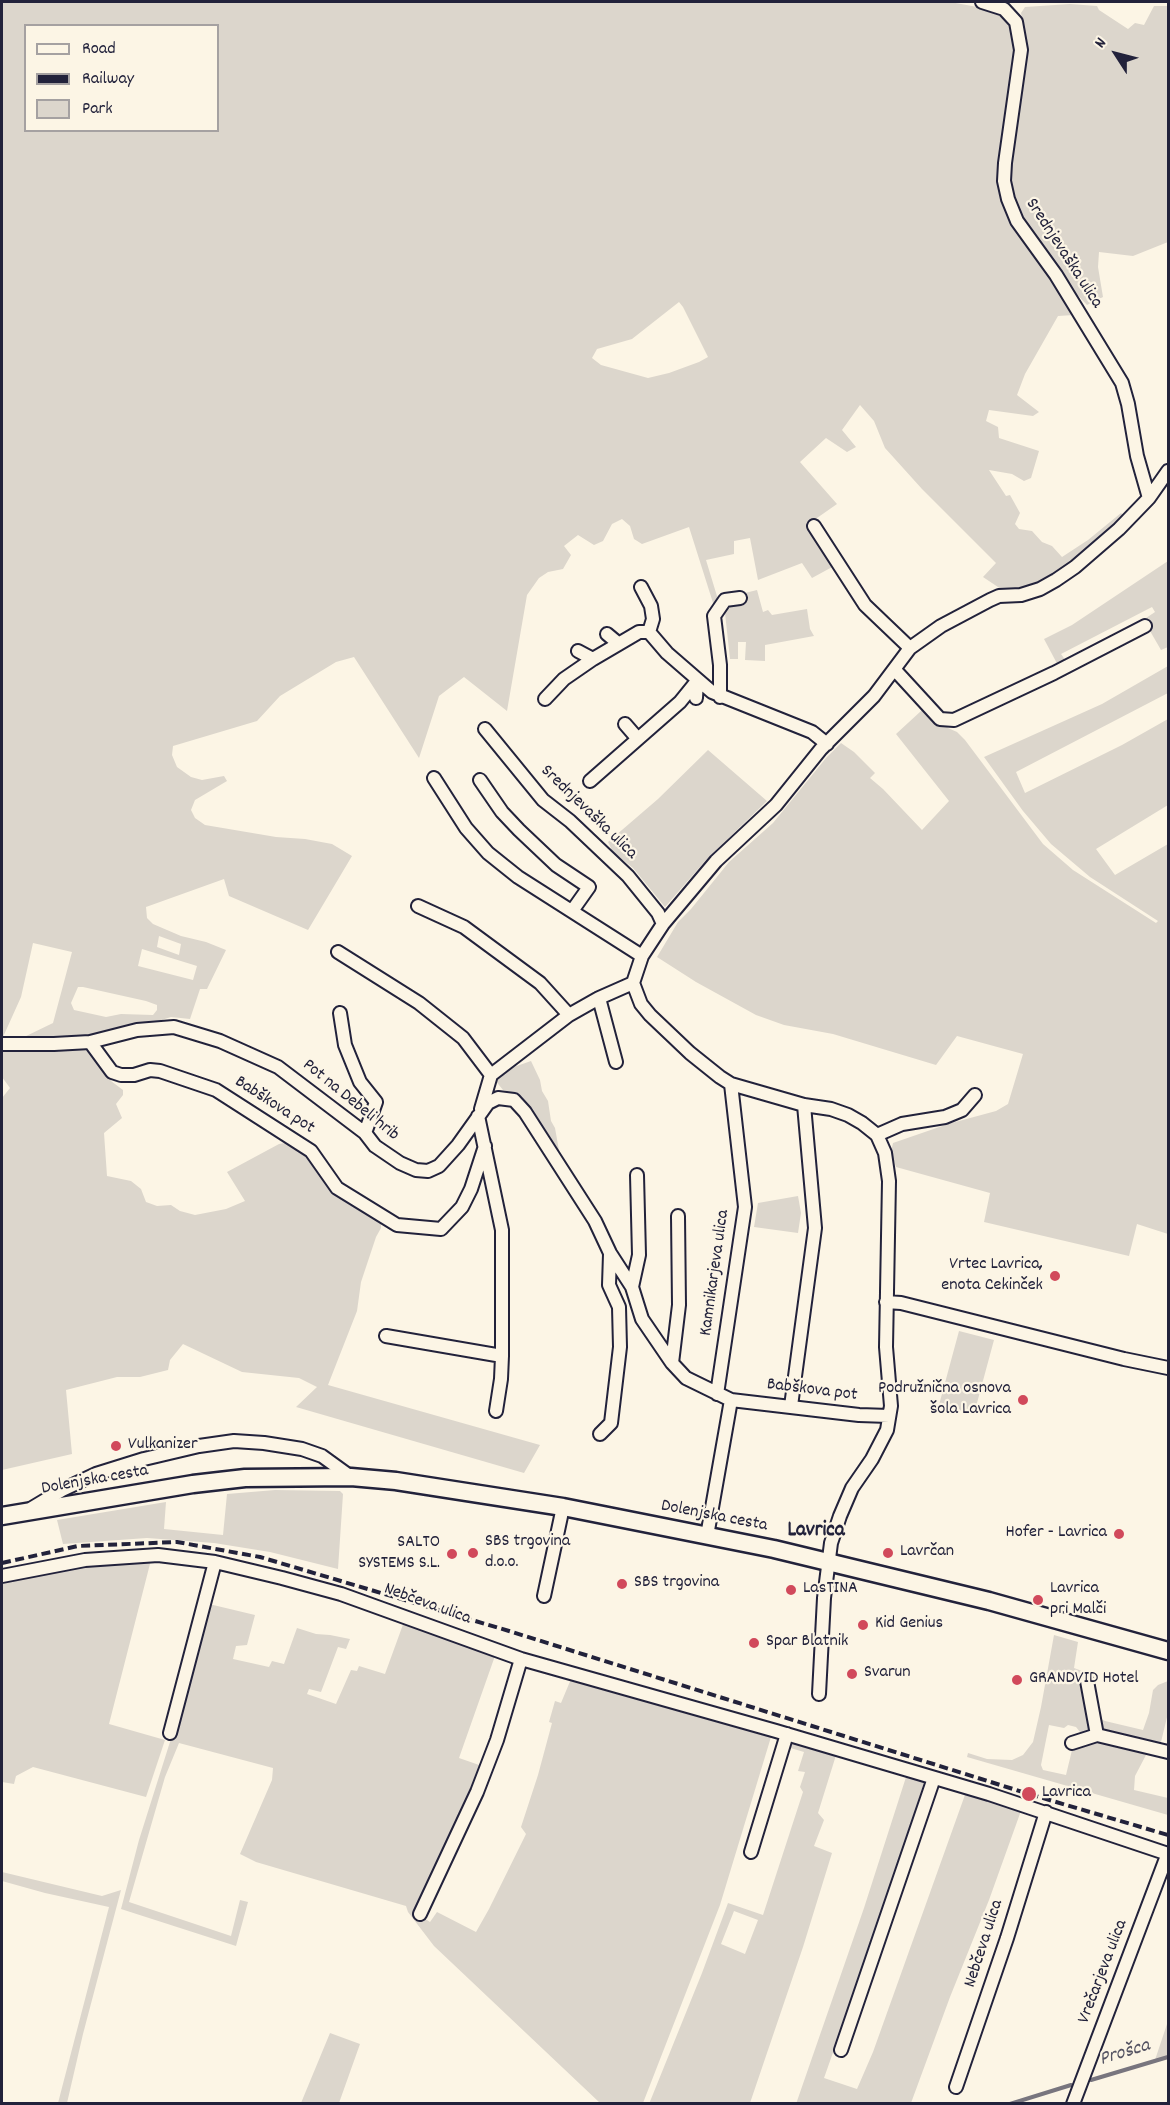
<!DOCTYPE html>
<meta charset="utf-8">
<style>
body{margin:0}
#map{position:relative;width:1170px;height:2105px;overflow:hidden;background:#fcf5e5;font-family:Dekko,sans-serif}
canvas{display:block}
.frame{position:absolute;inset:0;border:3px solid #22223b;pointer-events:none}
.legend{position:absolute;left:24px;top:24px;width:195px;height:108px;box-sizing:border-box;background:#fcf5e5;border:2px solid #a5a1a1;margin:0;padding:8px 10px;list-style:none;font-size:18px;color:#22223b}
.legend li{display:flex;align-items:center;gap:12px;height:30px}
.legend b{width:30px;border:2px solid #a5a1a1}
.north{position:absolute;left:1086px;top:24px;width:60px;height:60px;-webkit-text-stroke:4px #fcf5e5;paint-order:stroke;rotate:306deg;font-size:16px;font-weight:700;line-height:24px;text-align:center;color:#22223b}
.north::after{content:'';display:block;margin:auto;width:21px;height:27px;background:#22223b;clip-path:polygon(50% 0,100% 100%,50% 72%,0 100%)}
</style>
<div id="map">
<canvas width="1170" height="2105"></canvas>
<div class="frame"></div>
<ul class="legend">
<li><b style="height:8px;background:#fcf5e5"></b>Road</li>
<li><b style="height:8px;background:#22223b"></b>Railway</li>
<li><b style="height:16px;background:#dcd6cc"></b>Park</li>
</ul>
<div class="north">N</div>
</div>
<script>
const ctx = document.querySelector('canvas').getContext('2d');
ctx.lineJoin = 'round';
function fillPath(path, color) { ctx.fillStyle = color; ctx.fill(path, 'evenodd'); }
const poly = rows => new Path2D(rows.map(r => 'M' + r).join(''));
function strokePath(path, color, width, dash) { ctx.strokeStyle = color; ctx.lineWidth = width; ctx.lineCap = dash ? 'butt' : 'round'; ctx.setLineDash(dash || []); ctx.stroke(path); }
function label(font, color, halo, rows, align = 'center') {
  ctx.font = font + ' Dekko,sans-serif'; ctx.lineWidth = 4.5; ctx.setLineDash([]); ctx.textBaseline = 'middle'; ctx.strokeStyle = halo; ctx.fillStyle = color; for (const [text, x, y, turn = 0] of rows) {
    ctx.save(); ctx.translate(x, y); ctx.rotate((+turn || 0) * Math.PI / 180); ctx.textAlign = isNaN(turn) ? turn : align; if (halo) ctx.strokeText(text, 0, 0); ctx.fillText(text, 0, 0); ctx.restore();
  }
}
const green = poly([
 [2,2,950,2,994,10,1006,18,1013,31,1018,46,1002,186,1063,287,1074,315,1058,316,1025,374,1017,395,1039,412,1033,416,989,410,986,421,998,427,999,438,1039,451,1031,478,1024,481,1012,474,989,470,1006,496,1010,495,1020,513,1015,524,1019,529,1032,531,1042,542,1052,546,1062,557,1088,540,1121,513,1125,517,1079,560,1047,582,1022,590,1004,591,983,577,996,563,922,489,885,448,874,421,860,405,842,430,856,447,847,452,826,438,800,462,837,504,807,525,834,566,812,578,802,563,758,580,750,538,734,541,734,554,706,560,720,606,714,606,689,527,642,544,634,539,630,526,622,519,612,524,603,541,594,545,578,535,564,546,571,555,563,569,548,572,539,578,527,595,507,711,464,677,439,696,419,758,354,657,336,662,280,696,257,721,173,746,172,755,177,767,191,777,202,780,224,776,227,781,195,800,191,810,195,818,205,825,276,837,305,839,332,844,352,856,308,930,229,896,224,879,146,907,147,918,153,924,181,936,206,942,226,950,207,989,200,989,190,1019,171,1017,98,1040,96,1049,115,1073,111,1081,123,1090,123,1095,116,1104,122,1118,104,1133,107,1176,131,1181,141,1189,146,1202,157,1206,171,1205,180,1211,195,1215,226,1209,245,1201,227,1172,279,1144,296,1141,314,1163,381,1222,381,1228,376,1237,361,1282,357,1311,328,1385,540,1445,524,1473,296,1407,317,1387,299,1378,242,1372,183,1344,170,1360,168,1370,140,1377,117,1377,66,1390,72,1454,2,1470,2,1098,10,1088,2,1077],
 [26,26,218,26,218,130,26,130],
 [679,302,683,307,708,357,699,362,669,373,648,378,601,365,592,358,597,349,632,339],
 [159,936,181,944,179,955,157,947],
 [33,943,72,952,53,1023,20,1039,3,1037,21,997],
 [142,949,197,966,193,980,138,966],
 [78,987,83,987,146,1001,157,1005,157,1010,153,1015,121,1014,106,1017,74,1010,71,1003],
 [1070,4,1097,6,1099,10,1128,29,1135,23,1144,25,1154,6,1168,6,1168,242,1133,256,1099,252,1098,267,1103,297,1087,305,1070,287,1019,215,1010,193,1009,176,1026,37,1021,13,1025,7],
 [1168,561,1168,647,1161,650,1146,624,1061,671,1044,639,1072,625],
 [1152,607,1155,612,1137,624,1066,661,1061,654],
 [757,590,763,612,768,610,772,615,807,609,810,629,814,636,765,645,765,661,745,660,746,642,738,642,738,659,730,659,725,613,727,608,747,602,745,593],
 [1168,666,1168,693,1016,772,1025,793,1122,745,1168,719,1168,805,1096,849,1115,875,1168,844,1168,1234,1137,1224,1129,1256,984,1222,990,1193,896,1167,891,1152,893,1143,948,1124,996,1111,1008,1104,1023,1054,957,1036,936,1065,833,1034,784,1025,756,1015,696,982,657,957,678,922,691,909,729,862,773,823,826,758,841,743,854,752,875,773,870,778,883,789,922,830,949,801,896,734,921,711,926,711,929,707,948,728,957,732,965,740,1043,844,1073,870,1156,923,1158,921,1090,877,1051,844,1023,811,984,757,1102,704],
 [708,750,767,801,706,860,665,907,633,868,613,852,608,842,658,799],
 [531,1061,540,1080,542,1091,548,1101,551,1121,555,1128,560,1156,519,1094,503,1090,491,1075],
 [798,1196,801,1213,798,1233,754,1227,758,1203],
 [959,1331,994,1340,974,1414,939,1405],
 [275,1490,340,1491,343,1494,338,1569,270,1552,214,1543,147,1538,63,1544,57,1520,166,1502,164,1529,223,1535,227,1494],
 [151,1560,109,1724,165,1740,146,1797,33,1767,16,1776,14,1784,2,1782,2,1580,86,1564],
 [209,1604,255,1615,247,1645,236,1646,233,1659,269,1667,272,1661,284,1664,297,1628,316,1634,330,1635,350,1639,346,1649,338,1647,321,1692,309,1689,307,1694,336,1704,351,1670,357,1671,359,1666,385,1674,405,1619,496,1653,459,1758,482,1766,483,1795,424,1918,430,1922,437,1912,476,1932,489,1909,526,1834,521,1827,538,1775,552,1723,549,1722,555,1701,561,1703,571,1679,767,1732,771,1737,720,1905,643,2103,600,2103,434,1946,408,1912,406,1906,256,1862,240,1854,272,1780,273,1768,179,1743,165,1777,129,1902,231,1936,240,1900,248,1902,236,1946,121,1909,139,1840,193,1669],
 [1054,1635,1078,1642,1074,1668,1082,1671,1089,1730,1086,1733,1080,1732,1076,1727,1068,1725,1064,1728,1049,1725,1041,1765,1043,1770,1066,1775,1072,1750,1097,1740,1125,1746,1146,1755,1135,1776,1134,1790,1168,1798,1168,1815,967,1757,968,1753,987,1759,1012,1760,1023,1755,1033,1742,1041,1707],
 [1168,1681,1168,1713,1161,1742,1156,1746,1104,1734,1094,1716,1105,1721,1143,1730,1149,1713,1153,1690,1158,1685],
 [789,1738,837,1752,818,1813,824,1820,814,1846,832,1853,803,1947,750,2103,649,2104,702,1973,728,1903,763,1915,803,1792,800,1787,805,1772,798,1771,804,1752,787,1747],
 [734,1911,758,1920,745,1954,721,1944],
 [907,1774,929,1781,824,2078,857,2089,873,2052,966,1792,1022,1808,989,1900,950,1997,911,2103,796,2104,864,1908],
 [2,1872,102,1896,121,1890,83,2034,67,2103,58,2103,109,1907,45,1893,2,1881],
 [1168,2021,1168,2058,1154,2063],
 [330,2033,360,2044,339,2103,301,2103]
]);
const stream = poly([
 [1091,2080,1168,2057],
 [1010,2104,1071,2085]
]);
const minor = poly([
 [982,2,1004,9,1016,22,1021,50,1005,163,1004,181,1008,199,1017,221,1056,275,1122,383,1128,404,1137,456,1149,498],
 [814,526,865,605,910,648],
 [641,587,651,606,653,619,649,632],
 [607,634,619,644],
 [578,651,593,659],
 [895,670,940,719,954,720,1054,673,1145,626],
 [720,697,720,665,714,616,725,600,740,598],
 [545,699,564,679,593,659,639,632,649,632,667,653,712,692,812,732,827,744],
 [625,724,638,739],
 [485,729,543,800,570,821,628,876,658,913,663,924],
 [434,778,466,828,488,853,518,877,642,956],
 [480,780,502,812,519,830,556,865,589,887,572,911],
 [590,781,680,702,697,681,696,698],
 [418,906,464,927,540,983,569,1015],
 [338,952,419,1003,463,1038,491,1075],
 [633,983,641,1004,650,1015,690,1053,720,1077,731,1084,804,1105,831,1109,848,1115,862,1123,877,1135,885,1153,889,1181,886,1347,891,1406,887,1430,872,1459,852,1488,840,1516,831,1543,824,1598,819,1694],
 [633,983,642,956,663,924,716,861,776,805,821,749,874,696,910,648,941,626,990,600,999,596,1021,595,1040,589,1056,580,1075,567,1119,529,1149,498,1168,471],
 [599,998,616,1062],
 [340,1013,345,1045,360,1082,376,1102,365,1133],
 [90,1042,112,1072,121,1075,134,1075,150,1070,160,1071,216,1090,311,1151,337,1188,397,1225,441,1229,462,1207,471,1189,485,1146],
 [2,1044,54,1044,90,1042,137,1030,174,1027,220,1041,278,1067,365,1133,375,1146,400,1163,416,1170,428,1171,439,1166,458,1145,488,1103,498,1098,514,1100,525,1112,595,1221,610,1253,632,1287,642,1319,672,1363,686,1378,731,1400,859,1415,889,1416],
 [481,1109,491,1075,569,1015,599,998,633,983],
 [478,1116,502,1230,502,1356,501,1379,496,1411],
 [877,1135,902,1124,945,1117,962,1110,975,1095],
 [632,1287,639,1255,637,1175],
 [886,1302,901,1303,1124,1359,1168,1368],
 [386,1336,502,1356],
 [672,1363,679,1305,678,1216],
 [717,1394,745,1207,731,1084],
 [791,1406,815,1228,804,1105],
 [600,1434,611,1423,620,1347,619,1307,609,1285,610,1254],
 [32,1508,62,1490,96,1474,144,1459,199,1446,234,1441,264,1443,302,1449,322,1456,351,1477],
 [707,1536,731,1400],
 [2,1576,85,1560,158,1555,215,1562,282,1578,341,1594,521,1659,776,1731,989,1794,1168,1854],
 [544,1596,563,1507],
 [1087,1681,1097,1735],
 [170,1733,215,1562],
 [1072,1743,1097,1735,1168,1752],
 [751,1852,787,1734],
 [420,1914,477,1792,497,1740,521,1659],
 [841,2050,934,1778],
 [956,2087,1007,1938,1046,1812],
 [1073,2104,1168,1853]
]);
const major = poly([
 [2,1516,193,1484,245,1478,351,1477,396,1481,563,1507,774,1549,989,1601,1168,1651]
]);
const rail = poly([
 [2,1563,78,1546,177,1542,260,1557,509,1631,1029,1794,1168,1835]
]);
const markers = [
 [1055,1276,6,"#d1495b"],
 [1023,1400,6,"#d1495b"],
 [116,1446,6,"#d1495b"],
 [1119,1534,6,"#d1495b"],
 [473,1553,6,"#d1495b"],
 [888,1553,6,"#d1495b"],
 [452,1554,6,"#d1495b"],
 [622,1584,6,"#d1495b"],
 [791,1590,6,"#d1495b"],
 [1038,1600,6,"#d1495b"],
 [863,1625,6,"#d1495b"],
 [754,1643,6,"#d1495b"],
 [852,1674,6,"#d1495b"],
 [1017,1680,6,"#d1495b"],
 [1029,1794,8,"#d1495b"]
];
const streetNames = [
 ["Srednjevaška ulica",1063,254,57],
 ["Srednjevaška ulica",588,813,44],
 ["Pot na Debeli hrib",350,1101,39],
 ["Babškova pot",274,1106,33],
 ["Kamnikarjeva ulica",716,1273,-82],
 ["Babškova pot",812,1391,7],
 ["Dolenjska cesta",95,1481,-10],
 ["Dolenjska cesta",714,1517,11],
 ["Nebčeva ulica",427,1605,20],
 ["Nebčeva ulica",985,1944,-72],
 ["Vrečarjeva ulica",1104,1972,-69]
];
const poiNames = [
 ["Vrtec Lavrica,",1043,1266,"right"],
 ["enota Cekinček",1043,1287,"right"],
 ["Podružnična osnova",1011,1390,"right"],
 ["šola Lavrica",1011,1411,"right"],
 ["Vulkanizer",128,1446],
 ["Hofer - Lavrica",1107,1534,"right"],
 ["SBS trgovina",485,1543],
 ["d.o.o.",485,1564],
 ["SALTO",440,1544,"right"],
 ["SYSTEMS S.L.",440,1565,"right"],
 ["Lavrčan",900,1553],
 ["SBS trgovina",634,1584],
 ["LasTINA",803,1590],
 ["Lavrica",1050,1590],
 ["pri Malči",1050,1611],
 ["Kid Genius",875,1625],
 ["Spar Blatnik",766,1643],
 ["Svarun",864,1674],
 ["GRANDVID Hotel",1029,1680],
 ["Lavrica",1042,1794]
];
const waterNames = [
 ["Prošca",1125,2054,-17]
];
const quarterNames = [
 ["Lavrica",816,1532]
];
fillPath(green, '#dcd6cc');
strokePath(stream, '#78757e', 4);
strokePath(minor, '#22223b', 16);
strokePath(major, '#22223b', 21);
strokePath(minor, '#fcf5e5', 12);
strokePath(major, '#fcf5e5', 16);
strokePath(rail, '#22223b', 4, [9, 4.5]);
for (const [x, y, r, color] of markers) { const dot = new Path2D(); dot.arc(x, y, r, 0, 2 * Math.PI); ctx.fillStyle = color; ctx.fill(dot); strokePath(dot, '#fcf5e5', 2); }
label('18px', '#22223b', '#fcf5e5', streetNames);
label('18px', '#22223b', '#fcf5e5', poiNames, 'left');
label('italic 20px', '#545362', '#fcf5e5', waterNames);
label('bold 21px', '#22223b', '#fcf5e5', quarterNames);
</script>
